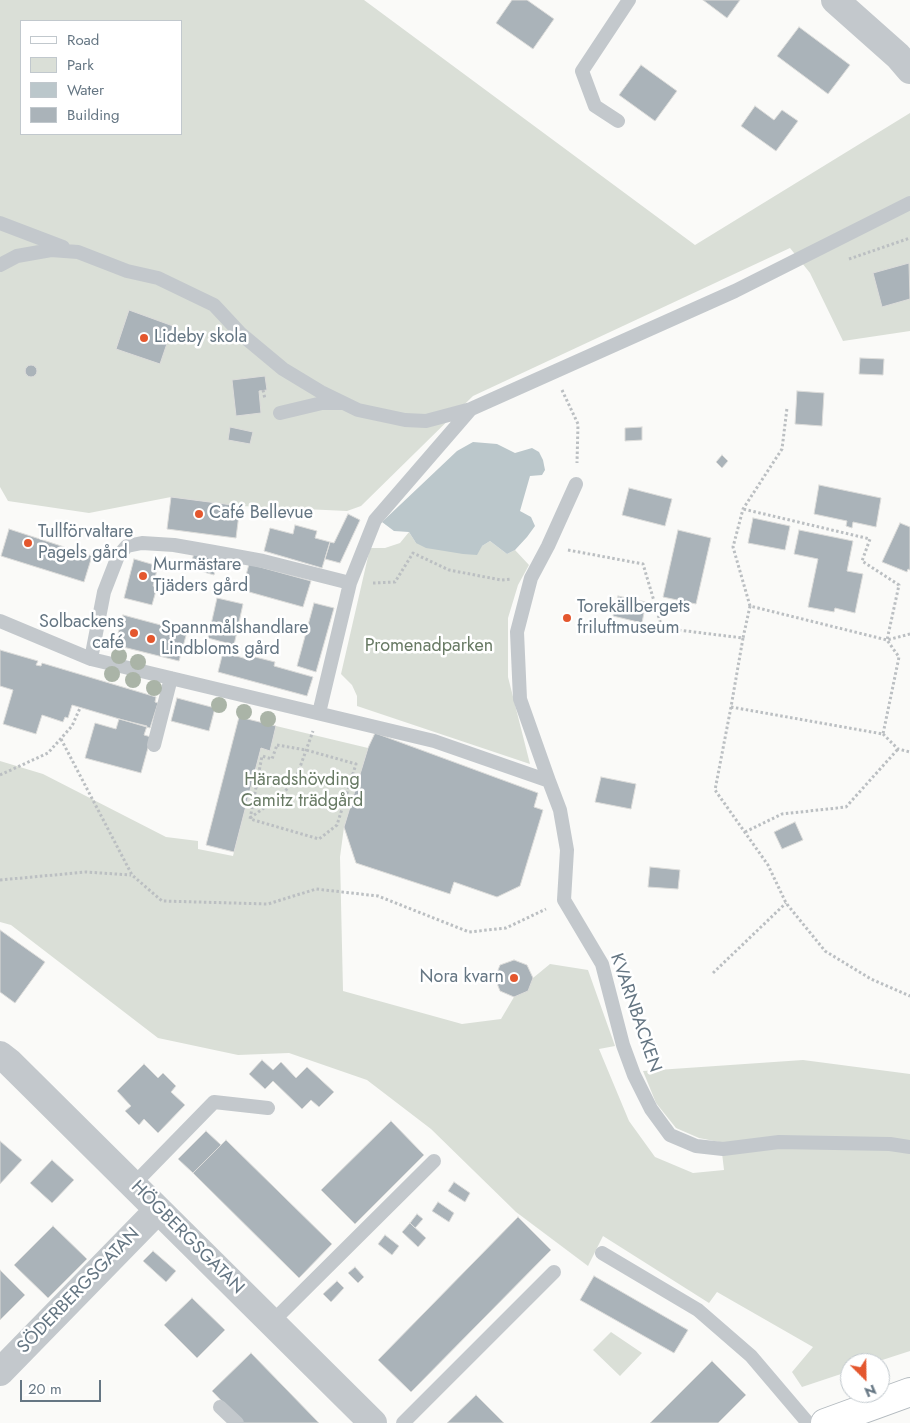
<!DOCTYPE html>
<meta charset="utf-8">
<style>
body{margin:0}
#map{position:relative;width:910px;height:1423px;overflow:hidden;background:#fafaf8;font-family:Jost,sans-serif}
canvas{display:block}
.legend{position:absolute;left:20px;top:20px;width:162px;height:115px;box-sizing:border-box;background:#fff;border:1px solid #c1c8cd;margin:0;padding:6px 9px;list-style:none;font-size:15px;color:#657683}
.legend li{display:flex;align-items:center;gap:10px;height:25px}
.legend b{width:25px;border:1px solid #c1c8cd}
.north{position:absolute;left:840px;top:1353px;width:50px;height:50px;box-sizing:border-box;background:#fff;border:1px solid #c1c8cd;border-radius:50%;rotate:157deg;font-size:14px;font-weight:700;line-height:20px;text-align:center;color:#657683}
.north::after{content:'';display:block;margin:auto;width:18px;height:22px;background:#e4572e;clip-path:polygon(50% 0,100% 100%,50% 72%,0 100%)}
.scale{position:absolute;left:20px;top:1380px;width:81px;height:22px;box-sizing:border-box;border:2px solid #657683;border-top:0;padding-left:6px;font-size:15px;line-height:18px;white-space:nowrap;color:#657683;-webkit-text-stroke:4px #fff;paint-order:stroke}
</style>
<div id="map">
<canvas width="910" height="1423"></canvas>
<ul class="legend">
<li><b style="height:6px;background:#fff"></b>Road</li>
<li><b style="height:14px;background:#dadfd7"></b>Park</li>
<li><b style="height:14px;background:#bbc7cb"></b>Water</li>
<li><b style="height:14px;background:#aab3b9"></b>Building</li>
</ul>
<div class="north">N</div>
<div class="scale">20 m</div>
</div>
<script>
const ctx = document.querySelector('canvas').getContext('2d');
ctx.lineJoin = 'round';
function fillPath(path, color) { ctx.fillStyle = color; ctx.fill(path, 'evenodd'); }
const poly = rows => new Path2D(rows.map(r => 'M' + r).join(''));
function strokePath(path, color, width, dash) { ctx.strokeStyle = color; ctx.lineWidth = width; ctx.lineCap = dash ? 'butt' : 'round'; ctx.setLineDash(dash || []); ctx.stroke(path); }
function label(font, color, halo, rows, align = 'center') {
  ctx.font = font + ' Jost,sans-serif'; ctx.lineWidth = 5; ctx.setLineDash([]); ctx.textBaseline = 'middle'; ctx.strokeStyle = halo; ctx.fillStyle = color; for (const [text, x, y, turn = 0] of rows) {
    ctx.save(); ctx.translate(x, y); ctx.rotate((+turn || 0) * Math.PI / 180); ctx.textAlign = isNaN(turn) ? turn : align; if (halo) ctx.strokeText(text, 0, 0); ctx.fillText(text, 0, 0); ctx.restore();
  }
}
const green = poly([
 [0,0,364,0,695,245,910,113,910,331,843,341,810,273,790,248,473,396,361,506,347,511,240,506,171,497,89,513,8,501,0,487],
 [21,21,181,21,181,134,21,134],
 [409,532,416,543,482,546,490,541,507,554,515,550,529,565,518,585,508,618,508,677,530,764,357,706,357,696,352,685,341,674,370,548,385,548,400,543],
 [276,726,368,748,344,827,340,857,343,991,462,1024,501,1019,514,997,533,978,550,964,588,970,615,1046,599,1049,629,1121,655,1157,693,1173,724,1170,722,1153,719,1142,699,1138,676,1128,656,1103,643,1071,803,1060,910,1074,910,1351,873,1363,850,1363,850,1371,802,1387,792,1372,813,1347,717,1292,709,1303,603,1236,588,1266,516,1212,431,1129,367,1080,289,1053,238,1055,158,1038,11,925,0,922,0,761,43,774,166,837,198,841,198,849,233,856,261,748,270,750],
 [611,1332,642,1353,620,1376,593,1350]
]);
const water = poly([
 [473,442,497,444,515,453,532,448,539,452,543,460,545,470,542,475,530,476,520,511,531,517,535,526,527,537,515,550,507,554,490,541,482,546,477,555,463,554,426,548,416,543,409,532,394,531,382,522,457,451]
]);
const building = poly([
 [512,0,527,0,554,19,533,49,496,23,512,0],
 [703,0,740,0,727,18,703,0],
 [799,27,850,65,828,94,777,56,799,27],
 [641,65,677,91,655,121,619,95,641,65],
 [755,106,774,120,782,110,798,121,776,151,741,126,755,106],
 [909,263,910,299,882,307,873,273,909,263],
 [129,310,173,326,160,364,116,349,129,310],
 [860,358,884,359,883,375,859,374,860,358],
 '25 371a6 6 0 1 1 12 0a6 6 0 1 1-12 0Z',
 [265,376,267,390,259,391,261,413,236,416,232,380,265,376],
 [797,391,824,393,822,426,795,424,797,391],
 [230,427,253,432,250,444,228,440,230,427],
 [642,427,642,440,625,441,625,428,642,427],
 [722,455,728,461,722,468,716,462,722,455],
 [819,485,881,498,876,527,853,522,852,528,846,526,847,521,814,514,819,485],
 [629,488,672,499,665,526,622,515,629,488],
 [171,497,240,506,236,538,167,529,171,497],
 [348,514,360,520,340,563,325,559,330,542,334,543,348,514],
 [753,518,790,526,785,550,748,543,753,518],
 [900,523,910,527,910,570,908,569,907,572,882,562,900,523],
 [295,525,317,531,315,538,330,542,322,568,264,551,270,528,293,534,295,525],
 [9,529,92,556,84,582,1,556,9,529],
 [678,530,711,538,696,604,663,597,678,530],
 [799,530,853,541,847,571,863,574,855,613,835,608,834,612,808,607,818,559,794,554,799,530],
 [194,553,218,560,214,575,190,568,194,553],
 [134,559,158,566,153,586,157,587,152,605,124,598,134,559],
 [249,564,311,581,303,607,242,590,249,564],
 [618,596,646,602,642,623,613,616,618,596],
 [217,598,243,604,234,645,208,638,217,598],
 [314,603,334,608,316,672,297,666,314,603],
 [123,615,187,632,179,661,115,645,123,615],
 [0,650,38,661,36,665,41,666,42,663,156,697,155,702,158,703,150,728,72,705,68,718,65,717,63,722,42,715,36,734,3,724,13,690,0,686,0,650],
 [223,652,250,660,251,656,275,662,274,666,313,677,307,696,218,672,223,652],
 [177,698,215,708,209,731,171,721,177,698],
 [239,717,276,726,270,751,261,748,234,852,206,845,239,717],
 [119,719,147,726,144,735,151,737,141,773,85,758,95,723,116,729,119,719],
 [375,733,538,793,534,807,543,810,520,886,497,897,454,882,450,894,356,863,344,827,368,748,375,733],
 [601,777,636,784,631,809,595,802,601,777],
 [795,822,803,840,782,849,774,832,795,822],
 [650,867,680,870,678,889,648,887,650,867],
 [0,930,45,962,15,1003,0,992,0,930],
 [514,960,527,965,533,978,528,991,514,997,500,991,495,978,500,965,514,960],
 [262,1060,273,1070,281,1062,296,1078,307,1067,334,1092,319,1107,311,1100,302,1109,273,1081,265,1089,249,1074,262,1060],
 [144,1064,158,1078,163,1073,176,1086,171,1092,185,1105,158,1133,144,1119,139,1125,125,1111,131,1106,117,1091,144,1064],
 [391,1121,424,1155,355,1224,321,1190,391,1121],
 [206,1131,221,1145,193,1173,178,1159,206,1131],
 [226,1140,332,1244,299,1278,193,1173,226,1140],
 [0,1141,22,1160,0,1184,0,1141],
 [52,1160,74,1180,52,1203,30,1183,52,1160],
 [454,1182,470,1193,465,1202,448,1191,454,1182],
 [438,1202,454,1213,449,1222,432,1211,438,1202],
 [417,1214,423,1219,415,1228,410,1223,417,1214],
 [518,1217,551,1250,411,1392,378,1360,518,1217],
 [410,1223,426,1238,418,1247,402,1232,410,1223],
 [53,1226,87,1259,48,1298,14,1265,53,1226],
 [385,1235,399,1246,392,1255,378,1244,385,1235],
 [153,1251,176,1271,166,1282,143,1261,153,1251],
 [355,1267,364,1277,358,1283,348,1273,355,1267],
 [0,1270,25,1295,0,1320,0,1270],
 [594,1276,688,1330,674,1353,580,1300,594,1276],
 [337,1281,344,1288,331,1302,323,1294,337,1281],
 [192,1298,225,1330,197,1358,164,1325,192,1298],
 [251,1353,319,1423,243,1423,212,1391,251,1353],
 [712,1361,746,1395,718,1423,650,1423,712,1361],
 [476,1395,504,1423,447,1423,476,1395]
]);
const path = poly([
 [849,259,910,238],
 [263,390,265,399],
 [562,390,578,424,577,463],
 [568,550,643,564,662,628,743,638,750,606,887,640,910,634],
 [373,583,395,582,413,553,449,570,501,580,511,579],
 [750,606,733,547,743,509,782,449,787,408],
 [743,638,731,707,883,734,899,657,887,640,899,585,862,561,870,539,743,509],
 [731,707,715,790,768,865,786,903,825,951,871,979,910,996],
 [883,734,898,749,910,752],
 [61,739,132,875,162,901,268,904,316,889,378,896,469,932,506,928,546,909],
 [277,745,306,750,356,764,337,825,319,839,250,819,262,756,272,759,277,745],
 [0,775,48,753,72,726,80,708],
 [250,818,279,797,295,781,313,731],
 [745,832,782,814,846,807,898,749],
 [0,880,86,872,131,875],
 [713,973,786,903]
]);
const lane = poly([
 [618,121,595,106,582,71,629,0],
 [0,223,63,247],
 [0,265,17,256,51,250,78,252,127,271,158,278,214,305,241,334,283,369,321,392,358,410,405,420,426,421,471,409,735,291,910,203],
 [280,413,322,403,342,403],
 [0,621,91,659,104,592,118,556,127,546,142,543,174,545,214,552,263,561,350,583],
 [91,659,434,741,549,781,560,810,567,850,564,900,602,964,623,1045,634,1075,651,1109,670,1135,696,1146,723,1149,779,1142,890,1144,910,1147],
 [319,713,350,583,375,520,471,409],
 [154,745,171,678],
 [549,781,520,699,517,632,531,578,548,546,576,484],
 [133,1185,214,1102,268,1108],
 [602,1253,698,1310,751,1356,808,1423],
 [272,1322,434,1161],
 [220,1407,237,1423],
 [403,1423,554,1272]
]);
const street = poly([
 [835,0,898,56,910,70],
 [0,1055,9,1062,373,1423],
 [0,1372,158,1210]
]);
const secondary = poly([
 [825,1423,910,1392]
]);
const trees = [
 [119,656],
 [138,662],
 [112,674],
 [133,680],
 [154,688],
 [219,705],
 [244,712],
 [268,719]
];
const markers = [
 [144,338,5,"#e4572e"],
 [199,514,5,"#e4572e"],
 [28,543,5,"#e4572e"],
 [143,576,5,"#e4572e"],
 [567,618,5,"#e4572e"],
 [134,633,5,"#e4572e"],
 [151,639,5,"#e4572e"],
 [514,978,5,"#e4572e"]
];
const poiNames = [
 ["Lideby skola",154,338],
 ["Café Bellevue",209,514],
 ["Tullförvaltare",38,533],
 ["Pagels gård",38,554],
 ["Murmästare",153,566],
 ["Tjäders gård",153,587],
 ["Torekällbergets",577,608],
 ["friluftmuseum",577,629],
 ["Solbackens",124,623,"right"],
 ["café",124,644,"right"],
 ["Spannmålshandlare",161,629],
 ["Lindbloms gård",161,650],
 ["Nora kvarn",504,978,"right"]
];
const parkNames = [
 ["Promenadparken",429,647],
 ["Häradshövding",302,781],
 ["Camitz trädgård",302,802]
];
const streetNames = [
 ["KVARNBACKEN",635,1013,71],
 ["HÖGBERGSGATAN",187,1238,45],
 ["SÖDERBERGSGATAN",79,1291,-46]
];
fillPath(green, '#dadfd7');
fillPath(water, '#bbc7cb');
fillPath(building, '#aab3b9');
strokePath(building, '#dcdcda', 1);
strokePath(secondary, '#b3babf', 30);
strokePath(path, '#bbbfc2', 3, [2.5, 2.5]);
strokePath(lane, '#c3c8cc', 14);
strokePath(street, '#c3c8cc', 28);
strokePath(secondary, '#fff', 28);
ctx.fillStyle = '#aab4a7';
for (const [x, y] of trees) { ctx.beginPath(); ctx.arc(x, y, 8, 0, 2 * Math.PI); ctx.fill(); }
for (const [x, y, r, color] of markers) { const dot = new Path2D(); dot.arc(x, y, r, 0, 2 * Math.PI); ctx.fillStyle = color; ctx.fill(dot); strokePath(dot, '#fff', 2); }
label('18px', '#657683', '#fff', poiNames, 'left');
label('18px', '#687a64', '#fff', parkNames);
label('18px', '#657683', '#fff', streetNames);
</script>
